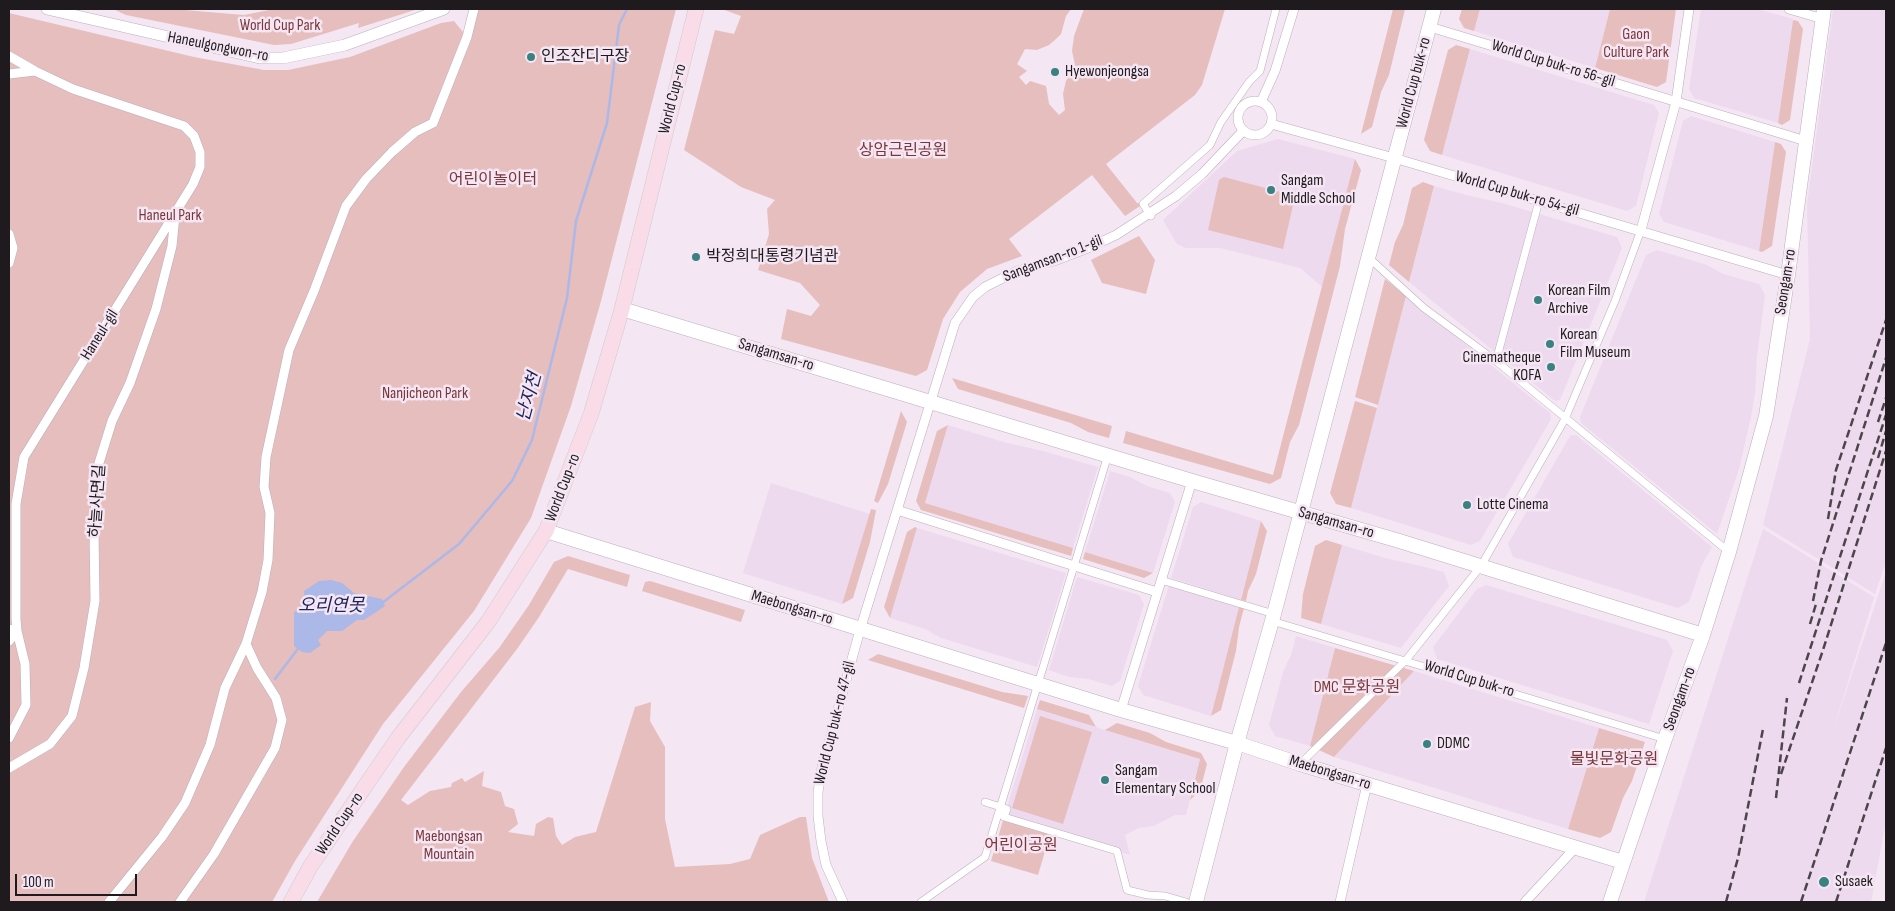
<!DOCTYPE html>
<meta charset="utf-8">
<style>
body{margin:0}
#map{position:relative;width:1895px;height:911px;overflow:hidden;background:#f4e6f3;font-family:"Sofia Sans Condensed",sans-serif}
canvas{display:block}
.frame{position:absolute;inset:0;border:10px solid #1e1a1e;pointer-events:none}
.scale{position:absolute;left:15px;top:874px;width:122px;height:22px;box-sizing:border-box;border:2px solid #1e1a1e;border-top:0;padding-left:6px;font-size:15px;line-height:18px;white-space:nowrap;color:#1e1a1e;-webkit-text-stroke:4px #f4e6f3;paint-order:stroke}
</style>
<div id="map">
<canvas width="1895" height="911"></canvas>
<div class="frame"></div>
<div class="scale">100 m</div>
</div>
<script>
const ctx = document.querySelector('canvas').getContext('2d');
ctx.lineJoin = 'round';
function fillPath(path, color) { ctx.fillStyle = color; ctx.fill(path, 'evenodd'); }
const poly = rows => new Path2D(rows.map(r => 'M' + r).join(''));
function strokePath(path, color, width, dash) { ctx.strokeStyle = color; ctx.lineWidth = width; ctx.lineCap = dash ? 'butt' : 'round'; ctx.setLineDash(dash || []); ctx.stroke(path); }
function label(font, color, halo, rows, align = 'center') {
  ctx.font = font + ' "Sofia Sans Condensed","Noto Sans KR",sans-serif'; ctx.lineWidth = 5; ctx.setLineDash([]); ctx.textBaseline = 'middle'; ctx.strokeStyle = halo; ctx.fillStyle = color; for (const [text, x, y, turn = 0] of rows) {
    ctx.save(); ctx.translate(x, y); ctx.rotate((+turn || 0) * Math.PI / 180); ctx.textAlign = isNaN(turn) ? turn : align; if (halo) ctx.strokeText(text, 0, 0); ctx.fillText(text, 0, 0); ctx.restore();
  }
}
const built = poly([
 [1480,9,1610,9,1595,68,1474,31],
 [1701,9,1757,9,1793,19,1778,123,1694,98,1689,89],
 [1833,9,1886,9,1886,562,1875,594,1763,525,1810,339,1807,204],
 [1470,49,1654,105,1659,113,1636,206,1627,211,1442,155],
 [1691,116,1775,142,1759,251,1664,222,1659,214,1683,121],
 [1278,139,1355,159,1322,287,1300,268,1220,248,1186,248,1177,244,1163,220,1237,151],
 [1434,186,1466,195,1502,203,1617,237,1622,248,1560,400,1555,401,1409,282],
 [1657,250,1707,265,1723,274,1759,284,1765,295,1757,356,1755,393,1751,417,1739,469,1717,534,1581,423,1580,417,1646,255],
 [1406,296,1550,413,1551,419,1480,541,1471,545,1351,508],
 [948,425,1007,443,1043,451,1098,467,1073,548,925,503],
 [1576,435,1712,547,1701,567,1689,602,1678,608,1513,557,1508,544,1570,436],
 [1110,471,1130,477,1147,486,1170,493,1175,502,1153,573,1085,552],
 [771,483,870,514,842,604,743,573],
 [1201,502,1261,521,1241,600,1171,578,1193,507],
 [917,528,1066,573,1037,667,941,638,925,629,890,618],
 [1763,529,1874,597,1833,731,1886,572,1886,821,1871,902,1644,902],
 [1342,545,1385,558,1421,566,1444,572,1449,586,1401,648,1321,624],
 [1077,577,1139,595,1144,604,1120,681,1112,686,1088,679,1069,677,1049,670],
 [1169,585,1239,607,1211,716,1143,695,1138,686],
 [1486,585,1667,640,1673,651,1649,724,1437,659,1433,647,1477,589],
 [1296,636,1335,648,1310,746,1275,736,1269,725,1283,672,1291,655],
 [1414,671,1599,728,1568,829,1334,757],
 [1037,709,1200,759,1186,815,1175,815,1154,826,1139,828,1125,835,1130,855,1004,817]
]);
const green = poly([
 [113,9,173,9,244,15,274,9,418,9,358,28,359,23,291,44,274,45,126,15],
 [474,9,676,9,601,301,571,406,531,518,474,611,383,724,295,861,272,902,9,902,9,13,194,57,264,70,288,70,350,57,441,23,454,21,467,37],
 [722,9,1071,9,1066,16,1061,34,1056,39,1049,45,1037,50,1025,49,1017,64,1027,71,1019,77,1026,85,1030,81,1046,86,1049,104,1059,115,1065,110,1063,94,1066,81,1075,65,1072,51,1074,36,1084,9,1225,9,1202,85,1195,95,1106,164,1137,203,1143,204,1125,216,1092,175,1009,239,1022,256,987,269,960,292,943,319,927,370,916,376,781,339,787,309,811,316,820,305,800,283,758,270,769,234,767,209,775,200,741,187,684,150,715,30,734,34,741,16],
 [1393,9,1405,9,1389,75,1381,92,1372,127,1361,134],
 [1462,9,1480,9,1474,31,1464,28,1459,19],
 [1610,9,1676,9,1666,82,1657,87,1595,68],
 [1793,20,1798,21,1803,29,1790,120,1782,125,1778,123],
 [1456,45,1470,49,1442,155,1430,151,1424,140,1448,50],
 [1775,142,1781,144,1786,152,1772,246,1762,252,1759,251],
 [1355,159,1361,170,1345,229,1340,266,1299,425,1290,442,1281,478,1270,484,1123,443,1126,431,1273,475],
 [1224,177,1292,195,1294,201,1283,249,1208,230,1219,180],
 [1423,182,1434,186,1409,282,1389,265,1395,242,1403,225,1412,188],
 [1139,236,1155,260,1146,294,1102,283,1091,260],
 [1385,279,1406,296,1378,405,1355,397],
 [952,378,1112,426,1109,438,1088,432,1071,423,958,389],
 [1355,401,1377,408,1351,508,1336,504,1330,493],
 [901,411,907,422,888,484,878,503,874,501],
 [948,425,925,503,1073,548,1071,556,921,510,916,501,937,431],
 [871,509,876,510,870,542,853,598,842,604],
 [1261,521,1267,531,1256,574,1248,591,1246,601,1241,600],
 [915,527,917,528,890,618,884,607,907,532],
 [1326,540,1342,545,1321,624,1301,618,1303,594,1315,546],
 [1085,552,1153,573,1144,578,1083,559],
 [568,556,630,575,627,587,568,569,539,617,517,649,401,800,408,805,430,791,451,787,452,783,462,778,465,782,484,771,482,786,501,792,505,806,514,809,518,824,508,832,534,836,536,824,548,817,553,818,556,836,562,845,575,837,596,832,635,707,651,702,650,721,665,747,665,819,675,867,730,864,750,859,760,835,800,817,806,817,812,858,829,902,317,902,353,841,404,767,461,692,499,648,529,605,554,562],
 [650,581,745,610,741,622,642,591,645,582],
 [1239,607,1244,608,1239,627,1236,651,1221,710,1211,716],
 [1335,648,1414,671,1334,757,1310,746],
 [878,654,1002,692,1028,696,1024,708,868,660],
 [1040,700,1089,715,1096,727,1037,709],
 [1040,716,1092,732,1063,824,1012,808],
 [1117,723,1150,733,1166,742,1201,753,1207,764,1200,791,1190,800,1200,759,1105,730],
 [1599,728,1645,742,1632,781,1623,798,1611,832,1600,838,1568,829],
 [1004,817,1051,831,1038,875,991,861]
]);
const water = poly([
 [331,580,342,583,354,593,382,599,385,606,364,620,357,620,342,631,327,631,318,640,321,645,310,653,302,652,294,646,294,613,304,601,304,591,319,581]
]);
const stream = poly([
 [382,603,459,544,512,481,532,440,567,298,576,221,607,123,619,25,627,9],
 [275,679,300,646]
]);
const pedestrian = poly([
 [1151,216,1143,204,1210,145,1221,122,1249,82,1260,71,1276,9],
 [1368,257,1424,308,1496,361,1729,552],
 [1496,361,1539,201],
 [1161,580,1274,614],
 [1272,621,1665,739],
 [1300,764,1406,660,1481,566,1565,419,1615,301,1641,230],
 [985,802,1007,809,1004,817,1117,851,1127,890,1148,895,1165,896,1186,902],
 [921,902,985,857,1108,455]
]);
const minor = poly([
 [1789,9,1823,19],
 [1430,27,1806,141],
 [9,56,35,71,73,89,184,126,194,136,200,152,200,167,193,184,24,457,16,504,16,619,17,631,25,664,26,705,9,738],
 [9,74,35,71],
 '1238 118a17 17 0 1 1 34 0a17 17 0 1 1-34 0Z',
 [1261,102,1275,71,1294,9],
 [1271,124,1394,158,1788,275],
 [1641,230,1676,102,1689,9],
 [9,234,13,248,9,263],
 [897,510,1157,592],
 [9,629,17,631,9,641],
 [1121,710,1192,481],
 [9,768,50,744,72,716,84,668,95,601,94,528,99,463,112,421,130,383,156,309,172,246,175,215],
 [109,902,162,837,185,803,210,745,225,688,246,644,262,592,268,560,270,513,264,487,266,457,289,350,314,291,346,206,366,179,392,152,415,132,433,123,467,37,474,9],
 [180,902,214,854,275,748,282,720,276,698,257,668,246,644],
 [843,902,826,865,821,841,818,816,818,792,822,767,860,630,955,323,973,297,985,287,1017,271,1054,261,1088,248,1116,235,1176,196,1202,174,1243,131],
 [1340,902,1367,784],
 [1525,902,1575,848]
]);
const tertiary = poly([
 [47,9,260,58,283,58,345,45,444,9]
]);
const secondary = poly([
 [622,309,1192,481,1396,540,1703,635],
 [546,531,1121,710,1237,743,1300,764,1623,862],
 [1196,902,1237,743,1274,614,1434,9],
 [1610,902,1665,739,1703,635,1729,552,1766,416,1788,275,1824,9]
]);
const primary = poly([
 [291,902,310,867,398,738,488,622,546,531,591,414,622,309,696,9]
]);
const rail = poly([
 [1878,422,1886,398],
 [1878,458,1886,431],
 [1828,519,1836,470,1886,320],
 [1813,601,1821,561,1886,358],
 [1810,624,1816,604],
 [1799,683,1886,415],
 [1781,774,1823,650,1886,451],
 [1776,798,1787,698],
 [1726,902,1738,858,1763,729],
 [1801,902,1886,643],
 [1836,902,1886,748]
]);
const markers = [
 [531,57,5,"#3a8282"],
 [1055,72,5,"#3a8282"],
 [1271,190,5,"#3a8282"],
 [696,257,5,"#3a8282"],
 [1538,300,5,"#3a8282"],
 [1550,344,5,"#3a8282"],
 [1551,367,5,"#3a8282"],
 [1467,505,5,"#3a8282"],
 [1427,744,5,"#3a8282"],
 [1105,780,5,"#3a8282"],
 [1824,882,6,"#3a8282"]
];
const parkNames = [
 ["World Cup Park",280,26],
 ["Gaon",1636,35],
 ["Culture Park",1636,53],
 ["상암근린공원",903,151],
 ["어린이놀이터",493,180],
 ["Haneul Park",170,216],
 ["Nanjicheon Park",425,394],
 ["DMC 문화공원",1357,688],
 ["물빛문화공원",1614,760],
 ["Maebongsan",449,837],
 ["Mountain",449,855],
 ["어린이공원",1021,846]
];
const streetNames = [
 ["Haneulgongwon-ro",218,47,11],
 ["World Cup buk-ro 56-gil",1553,64,17],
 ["World Cup buk-ro",1414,83,-75],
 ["World Cup-ro",673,99,-76],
 ["World Cup buk-ro 54-gil",1517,194,16],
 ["Sangamsan-ro 1-gil",1053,259,-21],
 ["Seongam-ro",1786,282,-81],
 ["Haneul-gil",100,335,-58],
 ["Sangamsan-ro",776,355,17],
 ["World Cup-ro",563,488,-69],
 ["하늘사면길",98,501,-86],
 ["Sangamsan-ro",1336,523,16],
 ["Maebongsan-ro",792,608,17],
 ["World Cup buk-ro",1469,679,17],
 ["Seongam-ro",1680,699,-70],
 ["World Cup buk-ro 47-gil",835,723,-76],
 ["Maebongsan-ro",1330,773,17],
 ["World Cup-ro",340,824,-56]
];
const poiNames = [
 ["인조잔디구장",541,57],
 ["Hyewonjeongsa",1065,72],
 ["Sangam",1281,181],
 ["Middle School",1281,199],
 ["박정희대통령기념관",706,257],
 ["Korean Film",1548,291],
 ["Archive",1548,309],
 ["Korean",1560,335],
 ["Film Museum",1560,353],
 ["Cinematheque",1541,358,"right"],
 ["KOFA",1541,376,"right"],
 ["Lotte Cinema",1477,505],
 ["DDMC",1437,744],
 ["Sangam",1115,771],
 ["Elementary School",1115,789],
 ["Susaek",1835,882]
];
const waterNames = [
 ["난지천",530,397,-75],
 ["오리연못",331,606]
];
fillPath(built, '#eedaee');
fillPath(green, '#e6bebe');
fillPath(water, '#acb8e7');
strokePath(stream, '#acb8e7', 2.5);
strokePath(pedestrian, '#bcafbc', 8);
strokePath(minor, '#bcafbc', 10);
strokePath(tertiary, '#bcafbc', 12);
strokePath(secondary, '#bcafbc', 15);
strokePath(primary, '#cecdce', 16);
strokePath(pedestrian, '#fff', 7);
strokePath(minor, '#fff', 9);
strokePath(tertiary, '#fff', 11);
strokePath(secondary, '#fff', 14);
strokePath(primary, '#fadbe8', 15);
strokePath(rail, '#4c464b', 2.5, [8, 4]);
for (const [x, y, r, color] of markers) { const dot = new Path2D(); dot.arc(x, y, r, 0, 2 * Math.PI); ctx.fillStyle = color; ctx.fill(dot); strokePath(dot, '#f4e6f3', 2); }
label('16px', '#7c363a', '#f4e6f3', parkNames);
label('16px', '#1e1a1e', '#f4e6f3', streetNames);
label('16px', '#1e1a1e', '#f4e6f3', poiNames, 'left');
label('italic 18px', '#1c235a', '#f4e6f3', waterNames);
</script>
